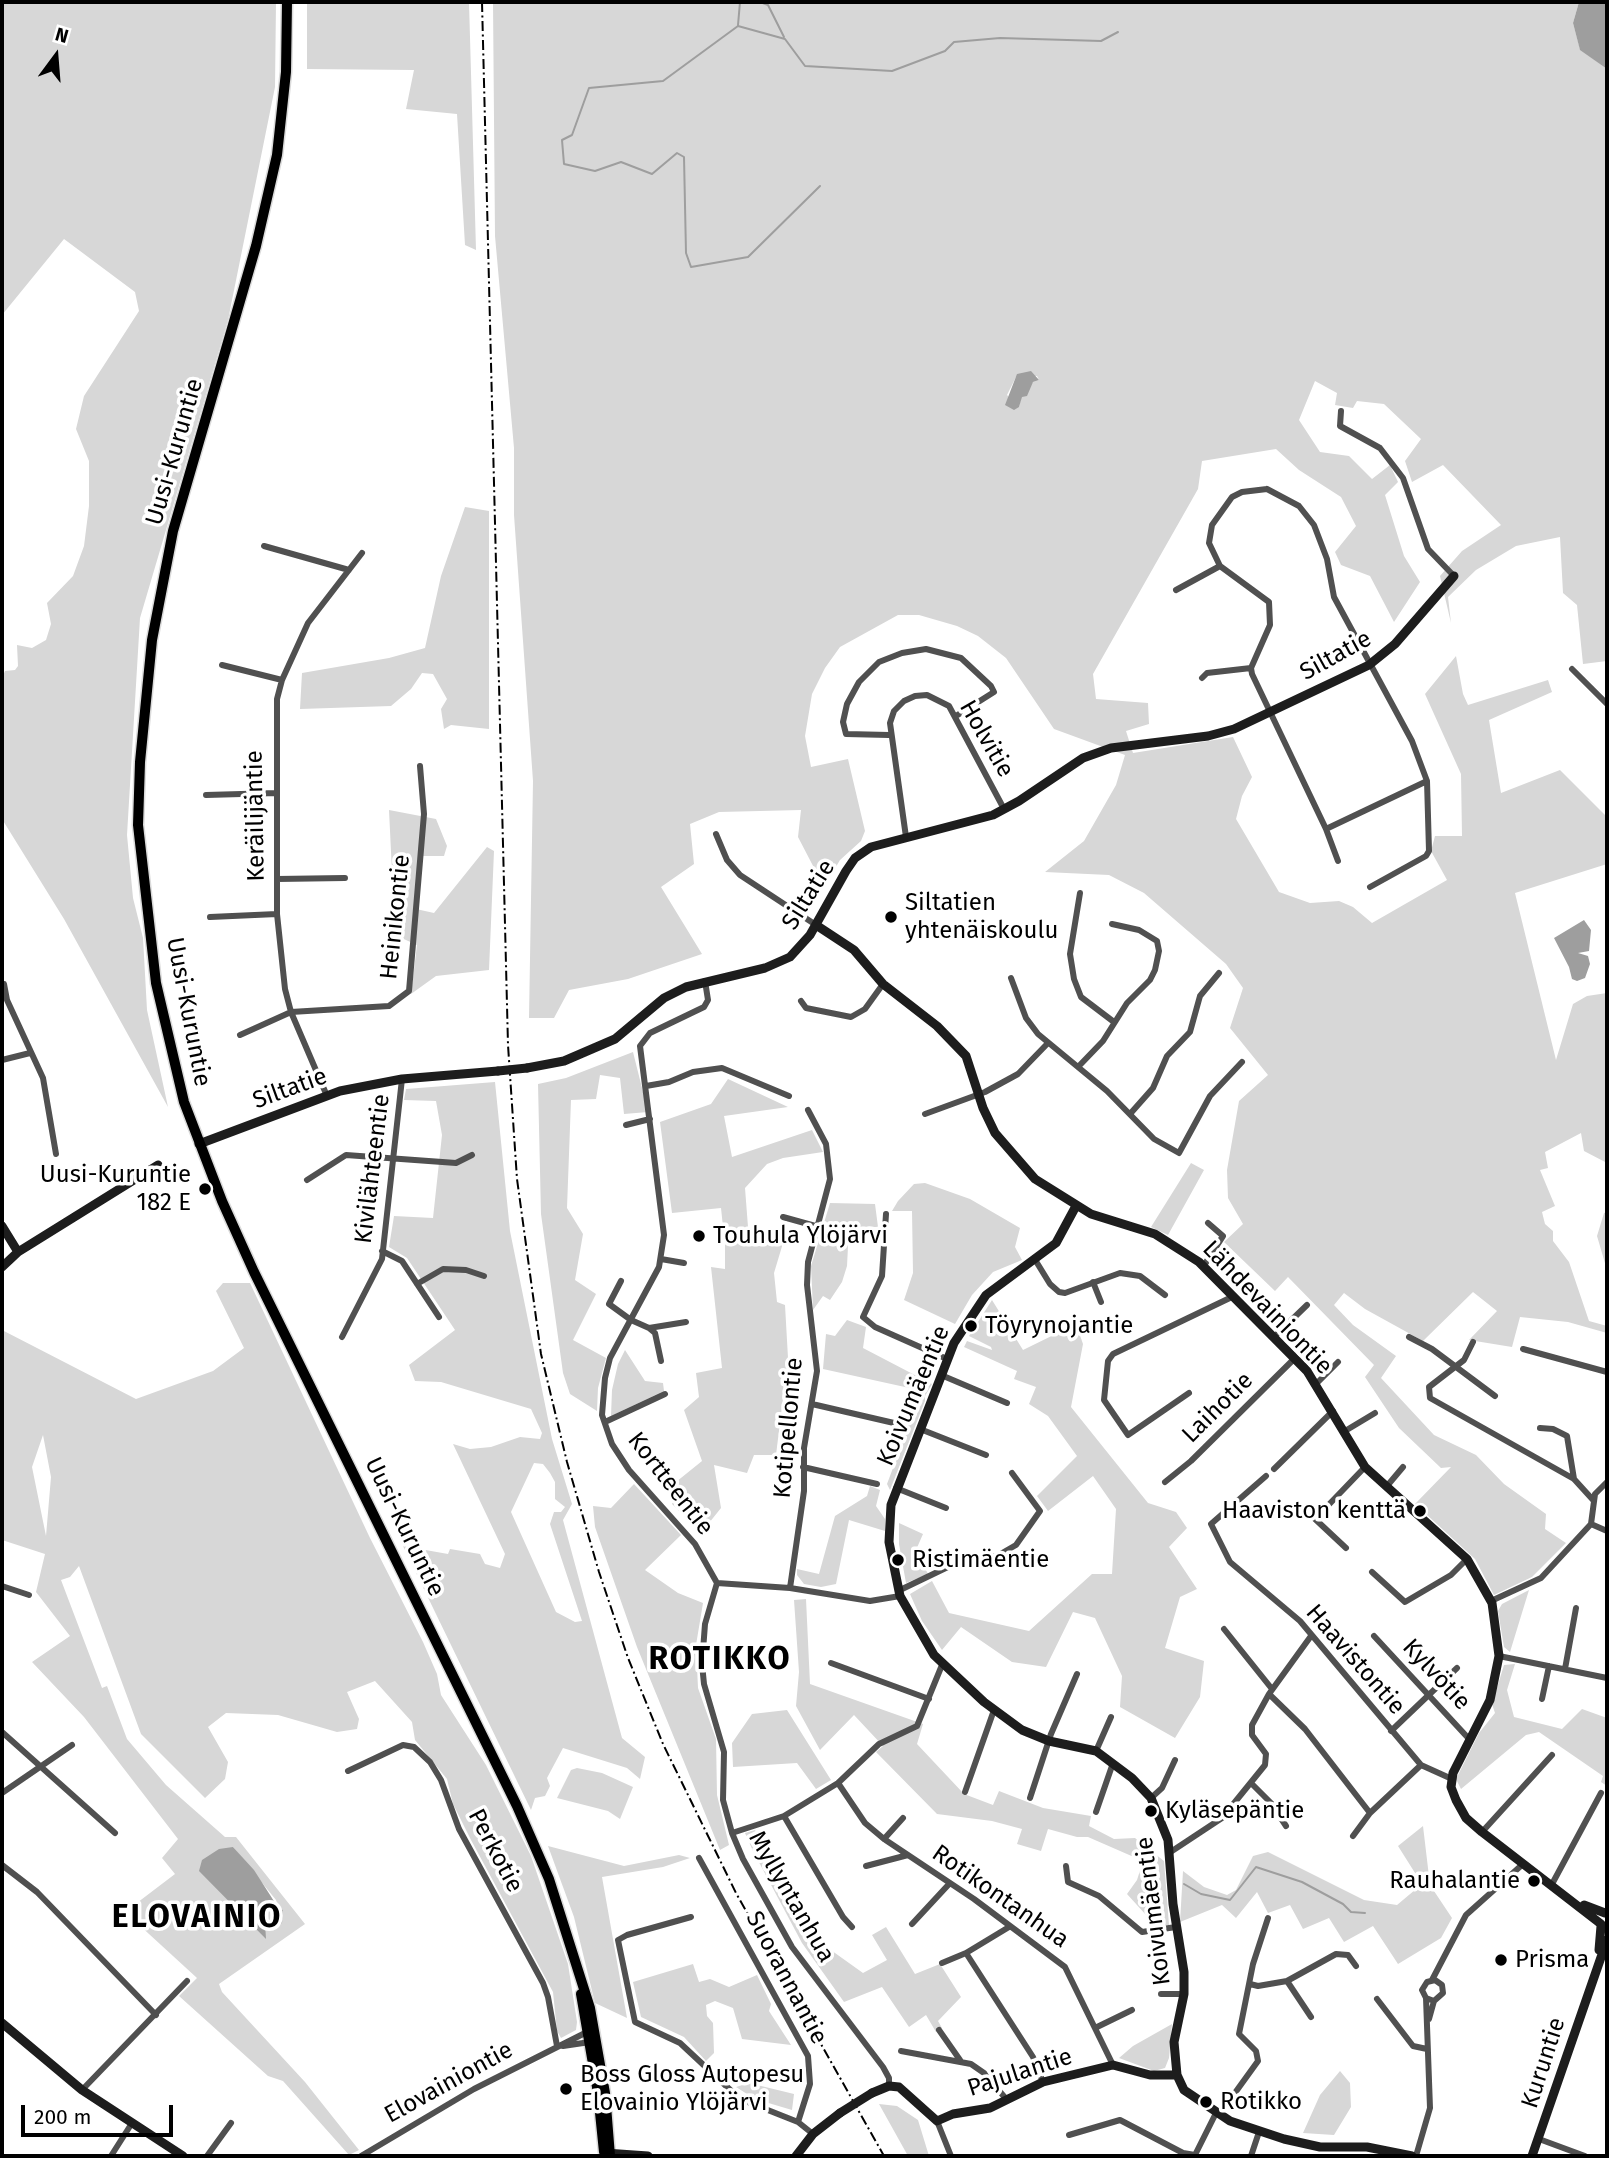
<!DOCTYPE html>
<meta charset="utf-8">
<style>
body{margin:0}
#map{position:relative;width:1609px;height:2158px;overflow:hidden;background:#fff;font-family:"Fira Sans",sans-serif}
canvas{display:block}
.frame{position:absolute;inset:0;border:4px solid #000;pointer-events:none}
.north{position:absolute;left:21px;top:21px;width:70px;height:70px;-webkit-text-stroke:5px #fff;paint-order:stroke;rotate:16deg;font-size:19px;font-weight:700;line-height:28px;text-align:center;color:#000}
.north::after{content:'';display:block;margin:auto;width:24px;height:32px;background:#000;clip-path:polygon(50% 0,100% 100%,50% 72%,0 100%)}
.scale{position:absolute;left:21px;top:2105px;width:152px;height:32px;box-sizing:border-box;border:4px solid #000;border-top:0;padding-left:9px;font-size:21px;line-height:24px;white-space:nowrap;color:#000;-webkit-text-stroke:5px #fff;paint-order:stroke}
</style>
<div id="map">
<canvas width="1609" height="2158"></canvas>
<div class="frame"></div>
<div class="north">N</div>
<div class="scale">200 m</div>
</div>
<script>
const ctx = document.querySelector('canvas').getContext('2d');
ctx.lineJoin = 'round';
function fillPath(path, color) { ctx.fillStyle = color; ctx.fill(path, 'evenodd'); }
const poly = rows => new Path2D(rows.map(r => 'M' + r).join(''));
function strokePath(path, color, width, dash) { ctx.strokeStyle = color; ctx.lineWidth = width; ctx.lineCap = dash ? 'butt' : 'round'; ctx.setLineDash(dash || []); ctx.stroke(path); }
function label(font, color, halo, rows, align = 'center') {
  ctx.font = font + ' "Fira Sans",sans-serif'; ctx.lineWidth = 7; ctx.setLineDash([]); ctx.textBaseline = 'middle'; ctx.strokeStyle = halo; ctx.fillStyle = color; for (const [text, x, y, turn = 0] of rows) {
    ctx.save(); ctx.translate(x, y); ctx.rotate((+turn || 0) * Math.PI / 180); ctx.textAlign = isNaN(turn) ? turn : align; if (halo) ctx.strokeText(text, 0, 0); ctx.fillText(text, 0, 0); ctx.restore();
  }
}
const green = poly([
 [2,2,276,2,275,87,228,320,140,618,127,835,133,898,143,938,147,1010,168,1107,64,919,2,819,2,678,5,671,15,670,18,666,17,645,32,648,46,640,51,624,47,603,73,576,84,546,89,506,89,461,76,429,84,396,139,311,135,292,64,239,2,315],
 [307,2,469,2,476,250,465,245,457,114,406,109,414,70,307,69],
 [493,2,1579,2,1573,23,1580,49,1607,69,1607,661,1583,664,1577,605,1563,593,1560,537,1516,546,1476,570,1448,597,1451,623,1440,576,1462,551,1501,525,1443,465,1412,482,1405,461,1421,439,1384,404,1357,401,1353,408,1335,405,1337,393,1315,381,1299,420,1320,452,1349,456,1372,479,1390,465,1398,482,1385,495,1404,556,1420,582,1394,622,1370,576,1341,565,1335,552,1356,526,1341,497,1299,470,1276,449,1202,461,1198,489,1093,674,1096,699,1148,703,1149,724,1126,731,1133,753,1233,737,1252,777,1242,796,1236,819,1279,892,1310,903,1339,901,1353,907,1372,923,1447,880,1431,851,1435,836,1462,836,1461,774,1425,694,1456,656,1463,694,1468,705,1548,680,1552,692,1489,720,1501,793,1560,770,1607,817,1607,864,1515,893,1556,1060,1573,1004,1587,996,1607,993,1607,1163,1584,1151,1581,1133,1545,1152,1548,1168,1540,1170,1555,1206,1542,1212,1545,1224,1553,1231,1553,1241,1569,1262,1589,1321,1607,1326,1607,1333,1568,1322,1520,1317,1512,1347,1469,1340,1497,1311,1473,1292,1423,1341,1365,1309,1344,1293,1334,1305,1353,1325,1396,1356,1381,1378,1434,1435,1476,1455,1504,1484,1546,1514,1545,1529,1566,1543,1532,1577,1494,1595,1475,1559,1415,1504,1451,1467,1441,1468,1399,1428,1365,1377,1374,1365,1288,1277,1275,1291,1224,1242,1243,1224,1228,1198,1227,1170,1239,1101,1268,1075,1230,1028,1243,988,1226,964,1144,893,1109,875,1045,872,1084,841,1116,785,1125,755,1054,729,1006,658,978,636,957,626,919,615,898,615,840,647,825,668,812,694,805,736,811,767,848,759,865,831,861,841,840,860,824,887,798,837,801,810,719,812,690,824,694,864,661,887,702,954,628,979,569,990,554,1018,529,1018,533,781,514,515,514,448,495,236],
 [1037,376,1039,380,1033,382,1021,397,1019,407,1007,395,1016,377],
 [465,507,489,511,489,729,451,725,444,729,441,709,447,699,433,674,422,673,411,689,391,706,300,709,302,673,389,658,425,648,441,576],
 [389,810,436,819,447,846,444,856,420,856,416,909,434,913,487,847,494,851,489,970,436,976,411,994,417,945,395,935],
 [633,1052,648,1112,624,1114,620,1078,600,1075,596,1099,571,1100,567,1208,583,1234,575,1280,596,1294,573,1340,606,1358,598,1388,597,1411,570,1394,563,1373,541,1214,538,1084,566,1078],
 [728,1079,788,1107,724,1116,732,1157,812,1130,823,1152,783,1158,767,1164,745,1188,748,1227,786,1233,774,1273,777,1302,785,1305,788,1358,776,1455,754,1455,747,1473,714,1465,721,1508,701,1533,672,1504,676,1482,702,1461,684,1410,699,1397,696,1373,722,1368,711,1267,725,1269,725,1227,723,1227,721,1208,672,1213,660,1122,711,1104],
 [495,1082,510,1231,552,1439,572,1504,563,1520,622,1738,645,1757,640,1779,627,1768,563,1748,547,1778,550,1786,545,1796,535,1798,531,1810,403,1546,448,1554,450,1549,480,1554,485,1564,500,1568,505,1554,453,1444,470,1449,491,1447,520,1437,540,1439,542,1433,531,1409,441,1382,415,1381,409,1365,455,1330,407,1258,389,1247,394,1216,433,1218,442,1135,436,1101,404,1100,406,1089],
 [534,1463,543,1464,550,1473,555,1482,555,1499,565,1507,561,1512,554,1512,550,1524,582,1621,575,1622,556,1612,511,1512],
 [1191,1163,1204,1170,1168,1235,1151,1227],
 [925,1183,970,1199,1020,1228,1015,1247,1022,1260,993,1272,972,1295,955,1324,904,1300,913,1273,912,1211,892,1211,898,1201,914,1184],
 [830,1203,875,1204,878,1227,849,1227,847,1266,842,1282,830,1300,823,1296,813,1310,811,1266],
 [1607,1212,1607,1270,1597,1236,1604,1213],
 [223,1283,250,1283,370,1538,423,1642,437,1674,441,1695,486,1765,531,1856,568,1964,577,2022,576,2030,561,2038,557,2031,553,1992,471,1840,453,1804,447,1779,415,1740,412,1722,375,1681,347,1692,359,1719,357,1729,337,1732,278,1715,226,1713,208,1727,228,1762,225,1779,205,1798,141,1734,79,1566,70,1577,61,1580,102,1688,107,1686,127,1739,166,1785,225,1837,236,1837,305,1924,219,1984,222,1992,305,2082,359,2150,349,2155,283,2081,268,2076,179,1996,197,1978,125,1912,175,1874,162,1858,178,1839,84,1717,32,1662,70,1636,36,1592,45,1554,2,1540,2,1330,136,1399,213,1371,244,1348,216,1291],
 [43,1435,51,1477,46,1536,32,1467],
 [233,1847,276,1900,279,1909,271,1913,264,1906,264,1929,232,1906,229,1897],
 [992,1300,1023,1350,1076,1324,1083,1344,1071,1407,1148,1503,1176,1512,1187,1528,1169,1547,1197,1589,1180,1597,1165,1648,1204,1661,1200,1697,1175,1738,1120,1707,1122,1676,1095,1618,1073,1612,1046,1667,1012,1662,961,1627,942,1650,922,1621,910,1594,932,1581,949,1613,1029,1631,1092,1574,1112,1574,1116,1509,1093,1476,1048,1511,1037,1496,1077,1456,1048,1416,1029,1404,1036,1387,1014,1379,1017,1371,964,1347,967,1341,992,1350,991,1347,969,1336],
 [847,1320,866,1327,863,1348,932,1384,925,1396,925,1401,890,1490,887,1484,902,1444,914,1389,823,1369,826,1334,835,1336],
 [625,1350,645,1381,663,1383,664,1391,611,1416,612,1390,618,1364],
 [634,1484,681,1535,645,1570,678,1593,703,1603,696,1645,698,1688,716,1739,717,1795,729,1845,720,1850,637,1647,595,1527,593,1506,611,1508],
 [870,1486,880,1490,876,1506,885,1519,885,1531,849,1520,836,1584,821,1587,804,1584,797,1575,797,1569,819,1574,835,1516,867,1496],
 [899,1523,923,1534,916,1550,928,1574,906,1583,899,1544],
 [1529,1590,1510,1652,1504,1647,1498,1611,1502,1604],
 [806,1599,810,1684,923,1724,917,1744,964,1794,993,1805,999,1791,1043,1808,1091,1816,1089,1826,1114,1839,1135,1838,1164,1861,1169,1925,1155,1925,1127,1894,1137,1880,1143,1861,1088,1837,1077,1837,1048,1829,1041,1851,1017,1844,1022,1829,992,1821,937,1814,876,1752,883,1746,854,1715,820,1750,796,1706,799,1672,794,1600],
 [1515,1664,1507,1690,1514,1717,1562,1729,1582,1709,1607,1718,1607,1786,1601,1782,1603,1776,1539,1732,1526,1735,1461,1789,1456,1779,1479,1733,1495,1713,1492,1704,1504,1665],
 [787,1710,831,1780,816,1789,797,1763,733,1767,732,1743,752,1714],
 [577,1768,602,1773,633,1787,620,1819,608,1811,557,1798,571,1770],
 [1423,1826,1430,1885,1452,1918,1441,1938,1398,1964,1373,1926,1344,1942,1329,1918,1303,1929,1290,1905,1268,1913,1257,1892,1236,1918,1222,1905,1180,1922,1183,1871,1204,1887,1227,1895,1236,1890,1253,1856,1268,1852,1364,1900,1397,1905,1422,1884,1398,1846],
 [755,1830,821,1943,863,1973,887,1960,872,1935,886,1927,915,1974,940,1964,961,1997,938,2021,942,2028,936,2032,926,2015,909,2027,882,1987,844,2002,802,1943,753,1851,745,1833],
 [548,1846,624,1866,679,1855,690,1858,663,1867,602,1877,627,2018,595,2003,574,1917],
 [693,1964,699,1982,710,1979,729,1987,757,1975,771,2004,769,2011,791,2045,742,2039,733,2008,715,2001,706,2005,707,2016,713,2023,714,2053,706,2061,684,2037,641,2017,633,1982],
 [1172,2024,1169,2058,1165,2068,1154,2071,1119,2058,1133,2046],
 [1340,2071,1350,2083,1351,2107,1334,2135,1303,2133,1320,2095],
 [749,2083,794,2094,792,2110,755,2099,736,2087],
 [879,2104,897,2106,918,2120,929,2156,908,2156]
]);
const water = poly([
 [1579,2,1607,2,1607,69,1580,50,1573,23],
 [1031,371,1039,380,1033,382,1027,396,1022,397,1019,407,1014,410,1005,405,1017,374],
 [1584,920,1591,930,1589,951,1578,953,1588,956,1590,964,1585,978,1577,981,1572,979,1569,967,1554,938],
 [233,1847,254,1870,279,1909,283,1910,282,1923,278,1926,267,1906,264,1906,266,1939,199,1871,202,1860,219,1849]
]);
const stream = poly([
 [760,2,768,5,784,37],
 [738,25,740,2],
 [820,186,748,257,691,267,686,253,684,157,677,153,652,174,621,162,595,171,564,164,562,140,572,135,589,88,663,81,738,26,785,39,805,66,892,71,945,51,954,42,1000,38,1101,41,1118,32],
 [1184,1884,1201,1894,1230,1900,1256,1867,1302,1882,1343,1904,1351,1912,1365,1913]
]);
const street = poly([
 [1341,411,1340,426,1380,448,1403,478,1428,549,1454,576],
 [1267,489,1299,506,1314,525,1327,559,1334,597,1412,741,1427,781,1326,829,1252,674,1251,668,1270,625,1269,602,1220,566,1209,543,1212,525,1232,497,1242,492,1267,489],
 [264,546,349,570],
 [1176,590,1220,566],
 [222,665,282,680],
 [1572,669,1607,704],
 [1202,678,1207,673,1251,668],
 [889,735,846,734,843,722,847,704,859,682,879,662,902,653,926,649,961,658,991,686,994,692,956,716],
 [206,795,277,793],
 [1326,829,1338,861],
 [716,834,727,860,740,875,816,925],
 [906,837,890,723,894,711,904,701,915,696,927,695,949,706,1004,809],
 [277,879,345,878],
 [1370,887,1426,856,1429,851,1427,781],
 [1080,893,1070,954,1074,979,1081,997,1114,1022],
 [210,917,277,914],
 [1011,978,1026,1018,1038,1034,1107,1091,1154,1139,1179,1153,1210,1096,1242,1062],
 [705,981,708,1000,704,1007,650,1033,640,1046,664,1235,659,1267,610,1358,605,1378,602,1415,612,1444,629,1470,695,1544,717,1583],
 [4,984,7,1000,43,1078,56,1154],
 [801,1001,806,1008,851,1017,865,1009,883,984],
 [240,1035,291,1012,389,1006,409,991,424,814,420,766],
 [2,1060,30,1053],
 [1078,1067,1103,1041,1127,1003,1150,980,1155,970,1159,951,1157,941,1139,930,1112,924],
 [646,1086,669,1082,693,1072,722,1068,789,1096],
 [327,1096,291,1012,285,989,277,914,277,699,282,680,308,623,362,553],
 [925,1114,985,1092,1018,1074,1048,1043],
 [1130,1114,1153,1088,1167,1056,1190,1032,1200,996,1219,973],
 [626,1125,650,1119],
 [307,1180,346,1155,456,1163,472,1155],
 [886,1214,882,1276,863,1317,875,1327,947,1359],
 [783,1217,819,1227],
 [382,1251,402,1261,439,1317],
 [1034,1258,1050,1284,1059,1292,1065,1293,1120,1273,1140,1276,1165,1295],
 [661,1259,684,1263],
 [1203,1267,1223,1236,1208,1223],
 [621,1281,609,1304,631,1320,649,1328,686,1322],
 [1093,1282,1101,1302],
 [417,1284,443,1269,466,1270,484,1276],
 [649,1328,655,1333,661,1361],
 [342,1337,382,1259,402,1079],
 [1274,1337,1307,1305],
 [1409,1337,1432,1349,1495,1396],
 [1473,1342,1464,1360,1429,1387,1430,1398,1574,1479,1594,1501],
 [1523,1349,1607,1372],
 [941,1375,1007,1403],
 [1317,1383,1338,1362],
 [1189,1393,1128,1435,1104,1400,1108,1361,1113,1354,1234,1296],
 [812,1404,894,1423],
 [605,1422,665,1394],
 [1540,1428,1553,1429,1567,1436,1574,1479],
 [920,1429,986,1455],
 [1345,1431,1375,1413],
 [803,1467,877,1484],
 [1274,1469,1333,1411],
 [1266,1476,1211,1524,1230,1562,1300,1621,1421,1765,1452,1779],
 [1165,1482,1191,1461,1295,1358],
 [1387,1486,1403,1467],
 [896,1488,946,1508],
 [1591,1524,1607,1531],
 [1346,1548,1315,1519,1365,1467],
 [1372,1572,1405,1602,1451,1575,1467,1559],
 [717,1583,705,1624,702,1664,704,1684,724,1752,723,1800,732,1833,743,1859,792,1947,883,2067,889,2078,889,2086],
 [717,1583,790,1588,870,1601,900,1596],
 [2,1586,29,1595],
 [790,1588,804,1491,804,1448,817,1371,807,1285,808,1262,830,1179,826,1144,808,1110],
 [898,1591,952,1565,997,1556,1016,1545,1040,1511,1012,1473],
 [1491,1601,1541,1578,1591,1524,1595,1494,1607,1482],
 [1224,1629,1272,1689],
 [1374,1636,1470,1740],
 [1499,1656,1607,1678],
 [831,1663,929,1699],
 [1565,1669,1576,1608],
 [1269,1694,1305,1729,1370,1813,1421,1765],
 [1542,1699,1549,1666],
 [1391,1731,1457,1668],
 [2,1732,115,1833],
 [1096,1751,1111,1717],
 [348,1771,403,1745,414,1747,430,1762,441,1780,459,1829,543,1983,548,1997,557,2046],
 [838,1783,865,1823,884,1839,974,1899,1065,1967,1113,2065],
 [1251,1783,1271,1803,1286,1826],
 [965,1792,994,1710],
 [2,1793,72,1745],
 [1030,1798,1051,1734,1077,1674],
 [1151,1798,1162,1788,1175,1760],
 [1096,1812,1113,1763],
 [784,1816,843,1917,852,1927],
 [1482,1832,1552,1755],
 [732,1833,784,1816,838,1783,879,1744,917,1726,942,1665],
 [1353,1836,1370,1813],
 [884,1839,903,1818],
 [1169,1853,1222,1818,1265,1765,1266,1754,1252,1735,1252,1725,1269,1694,1311,1636],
 [699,1858,808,2056,810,2084,798,2122],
 [2,1865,37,1892,156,2015],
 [866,1866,908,1855],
 [1066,1866,1068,1882,1099,1896,1142,1932,1176,1927],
 [1551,1886,1601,1793],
 [691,1917,627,1935,618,1940,635,2022,680,2043,740,2099,798,2122,813,2134],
 [912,1924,950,1883],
 [966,1953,1033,2057,1043,2082],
 [942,1963,966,1953,1009,1927],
 [1432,1980,1466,1915,1523,1864],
 [1287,1981,1311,2017],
 [1250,1984,1258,1986,1287,1981,1336,1954,1348,1955,1356,1966],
 [1161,1994,1184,1994],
 [1377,1999,1413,2046,1427,2049],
 [1429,2019,1434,2001,1443,1993,1442,1985,1435,1980,1427,1982,1422,1990,1426,1998,1434,2001],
 [1095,2028,1132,2010],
 [939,2030,960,2060],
 [563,2046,590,2042],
 [901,2051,971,2064,984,2073,1007,2100],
 [82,2090,187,1981],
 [1219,2115,1258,2061,1256,2051,1239,2034,1253,1964,1268,1918],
 [937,2121,951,2156],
 [1069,2135,1120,2120,1183,2153,1195,2155,1216,2113],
 [1539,2139,1585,2156],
 [111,2156,132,2123],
 [207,2156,231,2123],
 [361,2156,474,2089,589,2031],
 [1251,2156,1259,2132],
 [1416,2156,1430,2108,1426,1998]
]);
const secondary = poly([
 [816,925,854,950,883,984,937,1026,966,1056,983,1108,995,1133,1035,1179,1091,1214,1155,1234,1199,1262,1307,1371,1365,1467,1467,1559,1492,1603,1499,1656,1490,1700,1453,1773,1451,1787,1456,1800,1466,1818,1482,1832,1601,1924],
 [527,1068,564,1061,615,1039,664,998,686,987,765,968,790,957,810,935,846,871,855,858,871,847,993,815,1019,801,1083,758,1111,748,1208,736,1234,729,1369,665,1395,644,1454,576],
 [199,1144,340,1091,402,1079,498,1071],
 [1076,1206,1056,1243,986,1295,954,1343,891,1505,889,1542,900,1596,934,1655,984,1702,1022,1730,1049,1741,1096,1751,1132,1778,1151,1798,1168,1840,1173,1904,1184,1972,1184,1994,1174,2042,1177,2075,1184,2090,1230,2121,1284,2139,1320,2147,1367,2147,1412,2156],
 [2,1226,18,1252],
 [2,1267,18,1252,158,1165],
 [1584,1905,1605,1913],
 [1599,1950,1601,1926],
 [2,2023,82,2090,183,2156],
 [872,2093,889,2086,899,2087,937,2121,953,2114,990,2108,1043,2082,1113,2065,1150,2075,1177,2075],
 [605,2153,648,2156],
 [796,2156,813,2134,840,2113],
 [1532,2156,1607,1940]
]);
const primary = poly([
 [287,2,286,72,277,155,256,246,173,531,152,640,140,762,138,825,156,983,184,1102,222,1201,254,1272,517,1806,549,1879,590,2008,605,2093,610,2156],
 [581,1994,598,2093,604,2152]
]);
const rail = poly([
 [482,2,508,1045,517,1179,541,1354,567,1462,599,1572,628,1658,663,1744,736,1893,884,2156]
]);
const secondaryBridge = poly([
 [498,1071,527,1068],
 [840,2113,872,2093]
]);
const markers = [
 [891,917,7,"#000"],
 [205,1189,7,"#000"],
 [699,1236,7,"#000"],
 [971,1326,7,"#000"],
 [1420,1511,7,"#000"],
 [898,1560,7,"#000"],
 [1151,1811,7,"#000"],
 [1534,1881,7,"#000"],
 [1501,1960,7,"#000"],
 [566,2089,7,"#000"],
 [1206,2102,7,"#000"]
];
const streetNames = [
 ["Uusi-Kuruntie",175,452,-74],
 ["Siltatie",1336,656,-29],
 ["Holvitie",986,739,60],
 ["Keräilijäntie",256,816,-91],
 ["Siltatie",809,895,-58],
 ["Heinikontie",396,917,-84],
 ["Uusi-Kuruntie",188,1012,79],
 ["Siltatie",290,1089,-20],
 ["Kivilähteentie",373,1169,-83],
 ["Lähdevainiontie",1267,1308,46],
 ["Koivumäentie",914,1396,-67],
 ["Laihotie",1218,1408,-45],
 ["Kotipellontie",789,1428,-85],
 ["Kortteentie",670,1484,52],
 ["Uusi-Kuruntie",404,1527,64],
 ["Haavistontie",1355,1660,49],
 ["Kylvötie",1436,1675,47],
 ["Perkotie",495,1851,62],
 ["Myllyntanhua",791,1897,60],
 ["Rotikontanhua",1000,1897,35],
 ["Koivumäentie",1154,1911,-97],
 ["Suorannantie",786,1978,62],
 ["Kuruntie",1544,2063,-72],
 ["Pajulantie",1020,2073,-18],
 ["Elovainiontie",449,2083,-29]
];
const poiNames = [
 ["Siltatien",905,903],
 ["yhtenäiskoulu",905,931],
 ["Uusi-Kuruntie",191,1175,"right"],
 ["182 E",191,1203,"right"],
 ["Touhula Ylöjärvi",713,1236],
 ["Töyrynojantie",985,1326],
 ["Haaviston kenttä",1406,1511,"right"],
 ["Ristimäentie",912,1560],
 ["Kyläsepäntie",1165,1811],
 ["Rauhalantie",1520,1881,"right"],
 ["Prisma",1515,1960],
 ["Boss Gloss Autopesu",580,2075],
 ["Elovainio Ylöjärvi",580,2103],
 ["Rotikko",1220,2102]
];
const districtNames = [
 ["ROTIKKO",720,1660],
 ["ELOVAINIO",197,1918]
];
fillPath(green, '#d7d7d7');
fillPath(water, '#9e9e9e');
strokePath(stream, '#9e9e9e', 2);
strokePath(primary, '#dbdbdb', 13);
strokePath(street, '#505050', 6);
strokePath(secondary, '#1d1d1d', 9);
strokePath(primary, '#000', 10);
strokePath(rail, '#000', 2, [10, 3.5, 2, 3.5]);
strokePath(secondaryBridge, '#1d1d1d', 9);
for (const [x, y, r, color] of markers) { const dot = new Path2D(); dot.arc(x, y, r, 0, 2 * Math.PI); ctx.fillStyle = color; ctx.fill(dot); strokePath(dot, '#fff', 2.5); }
label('24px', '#000', '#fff', streetNames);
label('24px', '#000', '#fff', poiNames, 'left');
ctx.letterSpacing = '2px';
label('bold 32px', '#000', '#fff', districtNames);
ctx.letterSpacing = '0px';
</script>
